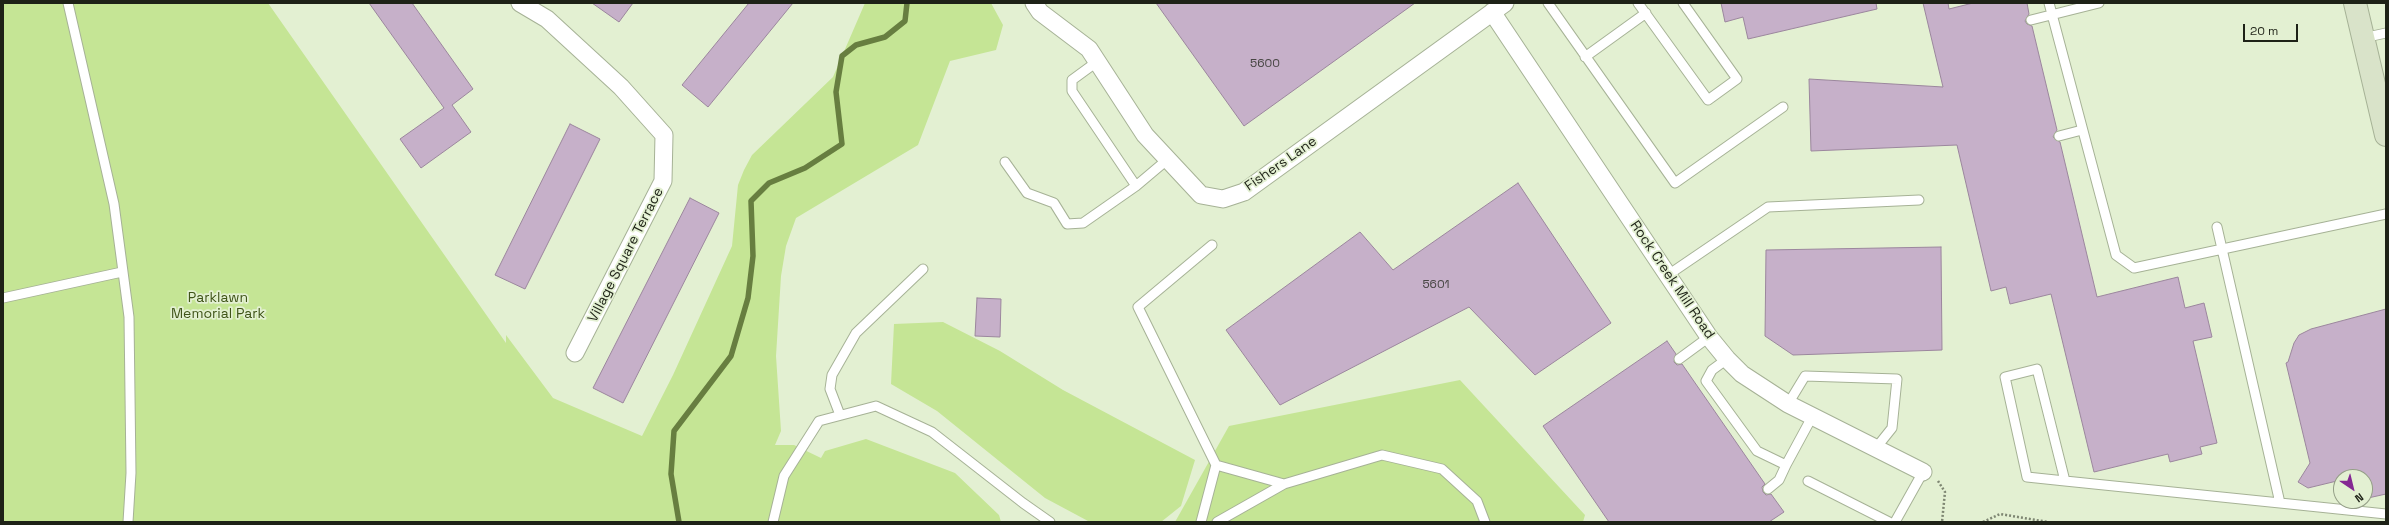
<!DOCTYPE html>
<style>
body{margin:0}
#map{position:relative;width:2389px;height:525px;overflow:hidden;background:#e3f0d2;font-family:"Space Grotesk",sans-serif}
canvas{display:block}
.frame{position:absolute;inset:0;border:4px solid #1e2217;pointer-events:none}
.north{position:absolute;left:2333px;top:469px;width:40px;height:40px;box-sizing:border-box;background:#e3f0d2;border:1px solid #949e87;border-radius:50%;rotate:145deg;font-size:11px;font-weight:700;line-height:16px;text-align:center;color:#1e2217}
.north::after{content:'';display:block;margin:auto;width:14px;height:18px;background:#852893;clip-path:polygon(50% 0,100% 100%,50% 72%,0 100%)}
.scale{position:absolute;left:2243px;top:24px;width:55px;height:18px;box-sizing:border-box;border:2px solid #1e2217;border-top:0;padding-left:5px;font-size:12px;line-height:14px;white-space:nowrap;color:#1e2217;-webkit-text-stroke:3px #e3f0d2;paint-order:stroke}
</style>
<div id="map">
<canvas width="2389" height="525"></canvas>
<div class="frame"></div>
<div class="north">N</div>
<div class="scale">20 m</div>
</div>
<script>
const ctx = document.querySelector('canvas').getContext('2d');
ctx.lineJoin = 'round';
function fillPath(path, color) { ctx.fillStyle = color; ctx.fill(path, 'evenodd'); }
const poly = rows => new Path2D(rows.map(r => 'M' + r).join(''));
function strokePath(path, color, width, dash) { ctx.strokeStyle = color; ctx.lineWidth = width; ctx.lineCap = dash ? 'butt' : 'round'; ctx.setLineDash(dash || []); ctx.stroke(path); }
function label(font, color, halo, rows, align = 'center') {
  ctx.font = font + ' "Space Grotesk",sans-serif'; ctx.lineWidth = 3.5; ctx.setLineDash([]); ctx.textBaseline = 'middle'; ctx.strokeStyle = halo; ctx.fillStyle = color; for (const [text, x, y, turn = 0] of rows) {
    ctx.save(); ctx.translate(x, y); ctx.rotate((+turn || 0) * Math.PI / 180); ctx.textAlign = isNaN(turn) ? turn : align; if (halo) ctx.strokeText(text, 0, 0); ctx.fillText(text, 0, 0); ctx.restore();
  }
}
const green = poly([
 [3,3,268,3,506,343,506,335,553,398,642,436,673,375,732,246,738,185,744,170,752,155,833,77,865,3,991,3,1003,25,996,50,950,61,918,145,796,218,786,246,781,276,776,356,781,431,775,445,794,445,821,458,825,451,866,439,955,473,999,515,1001,522,3,522],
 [943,322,1000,351,1063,390,1195,460,1181,506,1161,522,1088,521,1045,498,937,411,891,384,894,324],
 [1460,380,1585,515,1583,522,1175,522,1229,426]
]);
const stream = poly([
 [679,522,671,474,674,431,731,356,748,298,753,256,751,201,769,183,805,168,842,144,836,92,842,56,856,45,885,37,905,21,907,3]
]);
const building = poly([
 [369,3,412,3,473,89,452,105,471,132,421,168,400,139,444,108,369,3],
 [592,3,633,3,619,22,592,3],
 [749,3,793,3,708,107,682,85,749,3],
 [1156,3,1415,3,1244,126,1156,3],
 [1721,3,1876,3,1877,9,1748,39,1743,17,1725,22,1721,3],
 [1923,3,1948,3,1949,9,1973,3,2027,3,2029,14,2025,21,2027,24,2032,26,2057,130,2053,137,2060,142,2097,297,2178,277,2185,308,2204,303,2212,337,2193,341,2217,443,2200,447,2202,454,2170,462,2168,454,2094,472,2051,294,2010,304,2006,287,1991,291,1957,145,1811,151,1809,79,1943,87,1923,3],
 [570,124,600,139,525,289,495,275,570,124],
 [1518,183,1611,323,1535,375,1469,307,1280,405,1226,330,1360,232,1393,270,1518,183],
 [690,198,719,213,623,403,593,388,690,198],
 [1941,247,1942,350,1793,355,1765,336,1766,250,1941,247],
 [977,298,1001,299,1000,337,975,336,977,298],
 [2386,309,2386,494,2368,498,2365,477,2361,475,2341,477,2341,480,2308,488,2298,482,2310,463,2286,363,2288,362,2294,343,2299,335,2311,329,2386,309],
 [1667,341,1676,354,1674,362,1677,365,1682,364,1765,484,1762,487,1763,492,1766,495,1771,494,1784,512,1769,522,1609,522,1543,426,1667,341]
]);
const path = poly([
 [1938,481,1945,492,1942,522],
 [1983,522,2000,514,2048,522]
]);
const service = poly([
 [68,3,114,204,129,317,131,473,128,522],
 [1548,3,1675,183,1783,107],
 [1638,3,1708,100,1737,79,1683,3],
 [2049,3,2116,255,2134,268,2386,214],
 [2031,20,2099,3],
 [2363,38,2386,33],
 [1585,57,1646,13],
 [1098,61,1072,80,1072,91,1136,186],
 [2059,136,2082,130],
 [1005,162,1027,193,1054,203,1067,224,1083,223,1136,186,1168,159],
 [2217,227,2280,503],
 [1668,275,1768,207,1919,200],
 [3,298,122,272],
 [1679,359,1709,337],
 [1727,359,1712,370,1706,381,1757,451,1786,465,1812,417],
 [1788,404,1805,376,1897,379,1892,428,1876,448],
 [840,415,830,389,832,375,856,333,923,269],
 [1216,465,1284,484],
 [1808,481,1889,522],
 [2065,481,2037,369,2005,377,2027,477,2065,481,2280,503,2386,514],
 [1768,489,1779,480,1786,465],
 [773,522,784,476,819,421,876,406,932,432,1023,503,1050,522],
 [1201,522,1216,465,1138,307,1212,245],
 [1217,522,1284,484,1382,455,1442,469,1477,501,1485,522],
 [1895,522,1923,472]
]);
const minor = poly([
 [520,3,547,19,621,87,664,135,663,181,575,353],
 [1034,3,1040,12,1089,49,1145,135,1201,195,1223,199,1244,192,1505,3],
 [1492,12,1709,337,1727,359,1742,374,1788,404,1923,472]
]);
const secondary = poly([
 [2355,3,2386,135]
]);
const numberNames = [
 ["5600",1265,64],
 ["5601",1436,285]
];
const streetNames = [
 ["Fishers Lane",1281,164,-35],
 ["Village Square Terrace",626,255,-63],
 ["Rock Creek Mill Road",1672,280,56]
];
const parkNames = [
 ["Parklawn",218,298],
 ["Memorial Park",218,314]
];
fillPath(green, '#c5e595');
strokePath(stream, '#677e40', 5.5);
fillPath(building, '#c6b0c9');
strokePath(building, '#9b869d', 1);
strokePath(service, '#a6b296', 11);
strokePath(minor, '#a6b296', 19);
strokePath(secondary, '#a6b296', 24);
strokePath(path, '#7e8672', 2.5, [2, 2]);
strokePath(service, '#fff', 9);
strokePath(minor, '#fff', 17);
strokePath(secondary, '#d9e3c9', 22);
label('12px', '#484644', null, numberNames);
label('14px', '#1e2217', '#e3f0d2', streetNames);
label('14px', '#3f5418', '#e3f0d2', parkNames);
</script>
